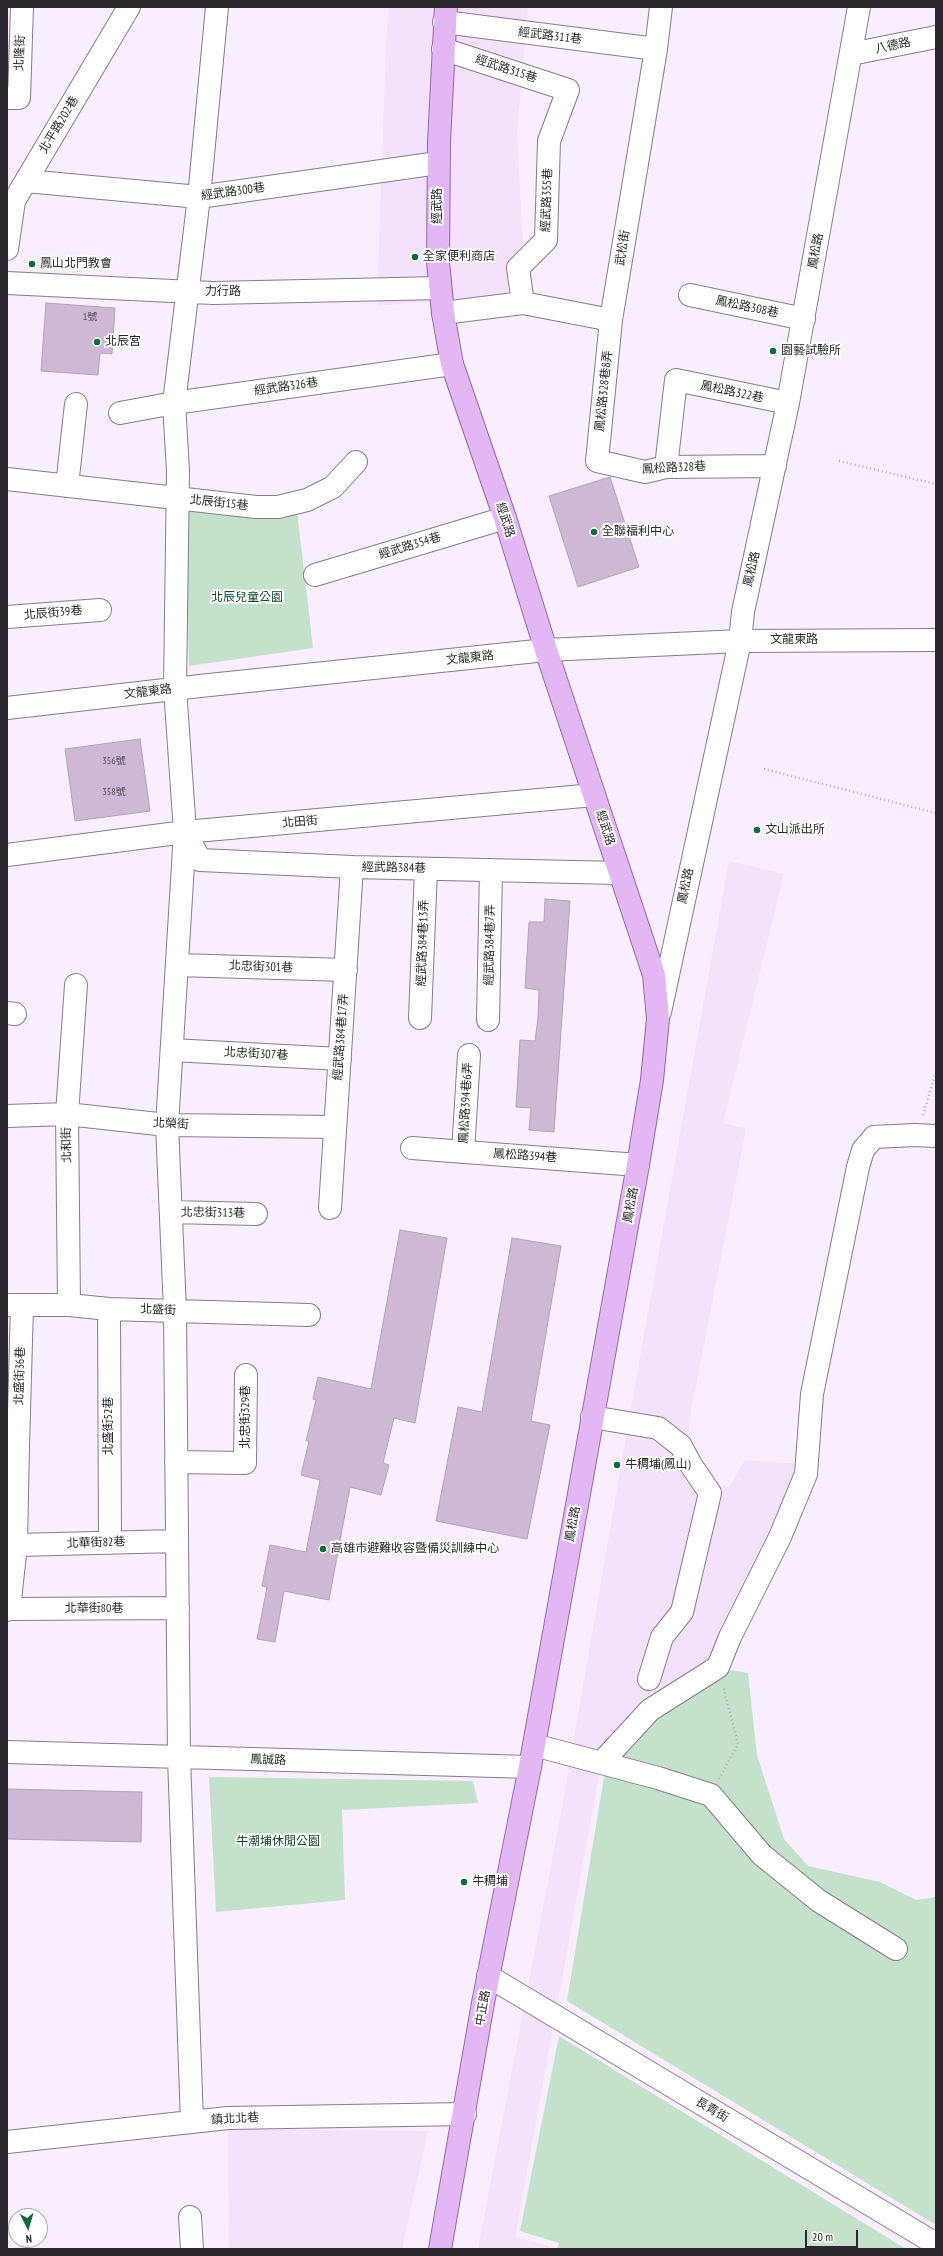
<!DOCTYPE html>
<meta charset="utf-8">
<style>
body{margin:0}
#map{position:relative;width:943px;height:2256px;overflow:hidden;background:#f9eefe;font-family:"PT Sans Narrow",sans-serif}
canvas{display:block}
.frame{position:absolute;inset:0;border:8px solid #2c272e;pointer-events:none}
.north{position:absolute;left:8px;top:2208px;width:40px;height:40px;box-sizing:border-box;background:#fff;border:1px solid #aba9ab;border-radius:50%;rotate:175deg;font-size:11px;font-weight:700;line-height:16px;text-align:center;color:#2c272e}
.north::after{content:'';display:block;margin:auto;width:14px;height:18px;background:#13693b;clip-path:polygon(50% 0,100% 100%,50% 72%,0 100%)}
.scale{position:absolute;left:805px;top:2230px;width:53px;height:18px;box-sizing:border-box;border:2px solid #2c272e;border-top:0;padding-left:5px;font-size:12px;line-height:14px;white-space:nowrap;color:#2c272e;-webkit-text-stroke:3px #fff;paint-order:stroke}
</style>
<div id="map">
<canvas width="943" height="2256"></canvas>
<div class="frame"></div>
<div class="north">N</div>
<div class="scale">20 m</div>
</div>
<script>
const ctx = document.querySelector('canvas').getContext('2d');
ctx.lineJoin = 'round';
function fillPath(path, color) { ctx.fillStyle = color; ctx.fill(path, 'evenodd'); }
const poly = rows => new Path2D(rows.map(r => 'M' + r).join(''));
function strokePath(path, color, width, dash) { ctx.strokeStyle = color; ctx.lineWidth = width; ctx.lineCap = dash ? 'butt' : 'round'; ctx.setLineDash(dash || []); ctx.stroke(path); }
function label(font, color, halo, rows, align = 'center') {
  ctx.font = font + ' "PT Sans Narrow","Noto Sans TC",sans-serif'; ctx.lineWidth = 4; ctx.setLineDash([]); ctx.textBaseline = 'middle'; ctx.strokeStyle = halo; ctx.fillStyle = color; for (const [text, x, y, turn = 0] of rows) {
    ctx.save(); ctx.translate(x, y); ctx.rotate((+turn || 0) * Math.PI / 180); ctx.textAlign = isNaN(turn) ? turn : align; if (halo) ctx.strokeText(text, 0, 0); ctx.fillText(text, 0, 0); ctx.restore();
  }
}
const built = poly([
 [389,7,528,7,517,133,523,243,506,272,508,294,377,306,386,41],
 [729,861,784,874,723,1123,746,1129,691,1411,684,1470,729,1488,745,1460,801,1464,717,1659,600,1769,515,2237,549,2246,548,2249,478,2249,562,1808,635,1385],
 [228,2129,428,2131,402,2249,229,2249]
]);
const green = poly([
 [185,508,297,511,313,648,189,666],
 [724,1669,748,1673,757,1755,784,1839,808,1866,880,1882,916,1900,936,1897,936,2225,567,2001,604,1777,663,1706],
 [209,1777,473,1781,478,1803,342,1810,345,1900,216,1912],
 [559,2036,906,2249,557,2249,559,2243,520,2231]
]);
const building = poly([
 [46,303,115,308,112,354,100,353,98,375,41,371,46,303],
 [610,477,639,567,578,587,549,496,610,477],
 [140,739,150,811,75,821,65,749,140,739],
 [545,899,570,901,554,1132,529,1130,531,1108,516,1107,520,1040,535,1041,538,1018,539,990,525,988,529,922,544,922,545,899],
 [400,1230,447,1238,415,1423,394,1418,383,1463,389,1465,381,1495,350,1487,329,1600,284,1591,275,1642,257,1639,267,1587,262,1586,270,1545,306,1552,320,1480,301,1475,309,1441,306,1441,316,1400,313,1399,318,1377,371,1389,400,1230],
 [512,1238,561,1246,531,1421,550,1425,527,1539,436,1521,458,1407,482,1412,512,1238],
 [7,1789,142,1792,141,1842,7,1839,7,1789]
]);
const path = poly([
 [839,461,936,484],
 [764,769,936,813],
 [923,1115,936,1072],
 [719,1779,738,1744,723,1686]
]);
const minor = poly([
 [444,22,656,49],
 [443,49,568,90,549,141,546,240,518,268,523,303],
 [851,54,936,37],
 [7,98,19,98,22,7],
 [26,181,199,197,438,163],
 [7,249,14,201,129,7],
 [7,283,213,293,440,288],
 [690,295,804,319],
 [443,313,523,303,611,320,656,49,661,7],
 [611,320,597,461,645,472,666,467,775,466],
 [120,413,174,403,452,364],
 [666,467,676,380,788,403],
 [7,479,256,507,278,507,307,500,333,487,356,462],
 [67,486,76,404],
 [315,575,505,518],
 [7,617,100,610],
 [7,708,200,686,546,650,740,641,936,640],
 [185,832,200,860,352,867,619,873],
 [7,855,185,832,594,795],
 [177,965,346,970],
 [660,1012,740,641,743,612,788,403,859,7],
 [7,1013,15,1014],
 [420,1018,426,869],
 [488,1020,491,870],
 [172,1050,340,1059],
 [7,1116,67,1114,167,1125,335,1127],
 [412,1148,638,1165],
 [463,1152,469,1055],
 [330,1208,352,867],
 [171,1212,256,1214],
 [7,1305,69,1305,109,1309,309,1315],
 [69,1305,67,1114,76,985],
 [109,1309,110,1543],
 [592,1417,658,1428,681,1446,691,1465,710,1493,682,1612,662,1637,649,1679],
 [7,1446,18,1446,16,1545,9,1609,7,1609],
 [18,1446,22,1306],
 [176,1462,245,1463,246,1375],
 [16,1545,177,1541],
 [7,1610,9,1609,178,1608],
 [534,1745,658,1778,711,1795,762,1855,819,1901,896,1949],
 [7,1752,530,1767],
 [602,1762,650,1710,718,1667,730,1637,780,1537,806,1474,812,1394,858,1167,863,1150,874,1137,915,1135,936,1136],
 [488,1976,936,2244],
 [192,2122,179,1757,175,1311,167,1125,185,832,175,688,178,471,174,403,199,197,217,7],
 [7,2142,228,2118,465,2114],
 [190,2217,192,2249]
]);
const major = poly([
 [440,2249,483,2003,530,1767,638,1165,652,1080,658,1019,654,975,546,650,505,518,452,364,443,313,438,262,439,142,446,7]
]);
const markers = [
 [415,257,4,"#13693b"],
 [32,264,4,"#13693b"],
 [97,342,4,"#13693b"],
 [773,351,4,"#13693b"],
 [594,532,4,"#13693b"],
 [757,830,4,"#13693b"],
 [617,1465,4,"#13693b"],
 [323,1549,4,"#13693b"],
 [464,1882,4,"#13693b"]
];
const numberNames = [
 ["1號",90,317],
 ["356號",114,761],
 ["358號",114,792]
];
const streetNames = [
 ["經武路311巷",550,36,7],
 ["八德路",893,46,-12],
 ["北隆街",20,53,-88],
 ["經武路315巷",506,69,18],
 ["北平路202巷",59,125,-59],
 ["經武路300巷",233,192,-8],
 ["經武路355巷",547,200,-88],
 ["經武路",438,206,-90],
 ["武松街",623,248,-81],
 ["鳳松路",816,251,-80],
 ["力行路",223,292],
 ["鳳松路308巷",747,307,12],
 ["經武路326巷",286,387,-8],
 ["鳳松路328巷8弄",604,391,-84],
 ["鳳松路322巷",732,392,12],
 ["鳳松路328巷",674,468,-3],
 ["北辰街15巷",219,503,6],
 ["經武路",505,520,72],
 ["經武路354巷",410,546,-17],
 ["鳳松路",752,569,-77],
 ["北辰街39巷",53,613,-5],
 ["文龍東路",794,640],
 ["文龍東路",470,658,-6],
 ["文龍東路",148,692,-7],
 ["北田街",300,822,-5],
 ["經武路",605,828,72],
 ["經武路384巷",394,868,1],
 ["鳳松路",686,886,-78],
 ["經武路384巷13弄",423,943,-88],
 ["經武路384巷7弄",490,945,-89],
 ["北忠街301巷",261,967,2],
 ["經武路384巷17弄",341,1037,-86],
 ["北忠街307巷",256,1054,3],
 ["鳳松路394巷6弄",466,1103,-87],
 ["北榮街",171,1124,3],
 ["北和街",67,1145,-91],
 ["鳳松路394巷",525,1156,4],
 ["鳳松路",631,1205,-80],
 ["北忠街313巷",213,1213,1],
 ["北盛街",158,1310,2],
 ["北盛街36巷",20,1376,-88],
 ["北忠街329巷",246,1417,-90],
 ["北盛街52巷",109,1426,-90],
 ["鳳松路",573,1524,-80],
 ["北華街82巷",96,1543,-2],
 ["北華街80巷",94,1609],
 ["鳳誠路",268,1760,2],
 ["中正路",483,2008,-80],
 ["長青街",712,2110,31],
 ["鎮北北巷",235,2119,-3]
];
const poiNames = [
 ["全家便利商店",423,257],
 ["鳳山北門教會",40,264],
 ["北辰宮",105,342],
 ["園藝試驗所",781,351],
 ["全聯福利中心",602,532],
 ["文山派出所",765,830],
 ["牛稠埔(鳳山)",625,1465],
 ["高雄市避難收容暨備災訓練中心",331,1549],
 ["牛稠埔",472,1882]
];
const parkNames = [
 ["北辰兒童公園",247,598],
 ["牛潮埔休閒公園",278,1842]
];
fillPath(built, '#f4e1fb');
fillPath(green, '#c3e1cb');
fillPath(building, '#cdb8d6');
strokePath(building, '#afa3b5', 1);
strokePath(minor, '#877b8c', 24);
strokePath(major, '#9765aa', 24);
strokePath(path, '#b3aab7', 2.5, [1, 3]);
strokePath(minor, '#fff', 22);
strokePath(major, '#e3b7f4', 22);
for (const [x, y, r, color] of markers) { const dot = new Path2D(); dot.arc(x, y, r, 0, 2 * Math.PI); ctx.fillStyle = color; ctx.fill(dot); strokePath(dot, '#fff', 1.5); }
label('10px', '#544b58', null, numberNames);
label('12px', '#2c272e', '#fff', streetNames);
label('12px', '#2c272e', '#fff', poiNames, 'left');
label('12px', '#154a2b', '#fff', parkNames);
</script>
